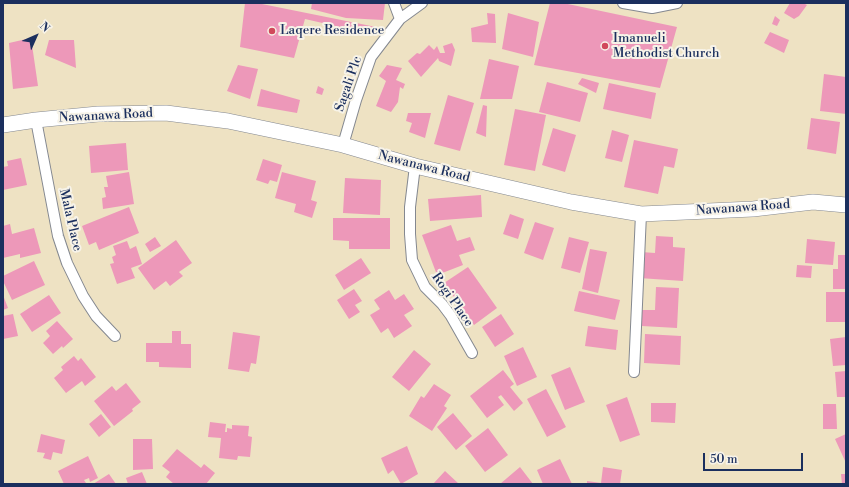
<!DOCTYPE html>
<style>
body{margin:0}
#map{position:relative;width:849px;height:487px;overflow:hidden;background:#eee2c3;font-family:"Libre Bodoni",serif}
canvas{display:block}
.frame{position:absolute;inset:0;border:4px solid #1b2f5e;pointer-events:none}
.north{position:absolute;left:16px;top:16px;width:40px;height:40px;-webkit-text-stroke:3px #f7f3e8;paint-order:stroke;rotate:45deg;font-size:11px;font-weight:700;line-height:16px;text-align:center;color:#1b2f5e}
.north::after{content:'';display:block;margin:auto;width:14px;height:18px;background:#1b2f5e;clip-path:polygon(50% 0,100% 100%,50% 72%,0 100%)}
.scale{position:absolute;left:703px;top:453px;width:100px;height:18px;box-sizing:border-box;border:2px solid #1b2f5e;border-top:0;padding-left:5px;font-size:12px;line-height:14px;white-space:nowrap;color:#1b2f5e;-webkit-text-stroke:3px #f7f3e8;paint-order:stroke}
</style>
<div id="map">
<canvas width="849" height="487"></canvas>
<div class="frame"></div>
<div class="north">N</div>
<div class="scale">50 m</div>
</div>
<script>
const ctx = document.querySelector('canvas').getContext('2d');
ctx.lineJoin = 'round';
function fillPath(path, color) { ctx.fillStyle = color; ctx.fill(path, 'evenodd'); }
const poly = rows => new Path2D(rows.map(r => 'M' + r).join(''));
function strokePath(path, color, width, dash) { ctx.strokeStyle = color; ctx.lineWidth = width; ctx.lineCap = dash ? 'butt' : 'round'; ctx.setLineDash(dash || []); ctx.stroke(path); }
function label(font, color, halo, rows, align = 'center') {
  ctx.font = font + ' "Libre Bodoni",serif'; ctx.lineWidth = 4; ctx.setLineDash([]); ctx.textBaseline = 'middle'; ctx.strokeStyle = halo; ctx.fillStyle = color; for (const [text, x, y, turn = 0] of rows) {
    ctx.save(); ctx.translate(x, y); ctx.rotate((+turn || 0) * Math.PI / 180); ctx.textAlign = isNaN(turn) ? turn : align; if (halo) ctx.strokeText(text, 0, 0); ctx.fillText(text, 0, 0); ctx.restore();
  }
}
const building = poly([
 [245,3,257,3,376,27,375,35,305,19,294,58,240,47],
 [312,3,385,3,383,20,346,18,311,9],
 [550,3,563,3,677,27,660,88,534,65],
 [790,3,803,3,807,5,799,16,794,19,784,13],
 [487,13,495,14,496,43,472,42,471,28,488,24],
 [508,13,539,22,533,57,502,49],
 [775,16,780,20,777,26,772,24],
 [770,32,789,40,784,53,764,43],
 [31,38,38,86,13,89,9,43],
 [49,40,74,40,76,68,45,55],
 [452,43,455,50,451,66,439,61,438,58,421,77,408,61,417,53,420,54,429,45,434,50,437,46,440,53,445,53,443,46],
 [489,59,519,66,512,99,480,99],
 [238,65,258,69,250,99,227,91],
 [387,65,402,68,396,80,405,84,403,89,400,87,398,102,391,112,376,106,386,81,379,76],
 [824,74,846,77,846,114,820,111],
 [582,78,599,83,596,93,578,84],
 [547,82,588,93,580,122,539,112],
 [609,83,656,93,651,119,603,109],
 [318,86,324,89,322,95,316,93],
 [261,89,300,100,297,113,257,106],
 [448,95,474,103,460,151,434,144],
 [483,105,487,106,486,137,476,133],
 [515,109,546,115,535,171,504,165],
 [408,113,431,113,425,138,409,132,412,123,406,121],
 [811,118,840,122,836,154,807,149],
 [553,128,576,135,565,172,542,165],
 [612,130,629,135,622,162,605,158],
 [634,140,678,149,674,168,664,166,658,194,624,187],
 [126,143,128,170,91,173,89,146],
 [21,158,27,185,3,190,3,167,8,166,7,161],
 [263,159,282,165,277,182,270,180,268,184,256,180],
 [129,172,134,204,103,209,102,198,106,197,104,187,108,187,106,176],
 [282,172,316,181,311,200,317,202,312,218,294,212,296,204,275,198],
 [345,178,381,180,380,215,343,213],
 [481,195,482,217,430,221,428,199],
 [129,207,139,233,99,250,96,242,89,245,82,226],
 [510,214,524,219,518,239,503,234],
 [333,218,390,218,390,249,349,249,349,241,333,240],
 [535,222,554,228,543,260,524,253],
 [10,224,12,234,34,228,41,253,20,258,20,254,3,258,3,226],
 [451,225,457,241,470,237,475,250,459,255,463,265,437,275,422,235],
 [656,236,673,237,673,247,685,248,683,281,639,278,641,252,655,253],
 [155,237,161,246,150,252,145,244],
 [569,237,589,242,580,273,561,268],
 [807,239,835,242,833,265,805,263],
 [176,240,192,263,179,272,183,276,170,286,166,281,154,290,138,268],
 [127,241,130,249,136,246,142,264,131,268,135,278,117,284,110,264,114,263,112,257,116,255,113,246],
 [590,249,607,252,598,293,582,289],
 [838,255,846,255,846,289,833,289,833,269,838,269],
 [361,258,371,273,344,290,335,275],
 [34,261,45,285,12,300,3,281,3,276],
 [797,265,812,266,811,278,796,277],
 [468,267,497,308,474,325,444,283],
 [656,287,679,288,677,328,642,326,642,310,655,310],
 [354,289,362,301,355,305,360,312,349,319,337,300],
 [389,290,395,300,404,294,414,309,404,315,412,326,394,338,388,328,381,333,370,315,380,309,374,300],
 [579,291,620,300,615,320,574,311],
 [826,292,846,292,846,322,826,322],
 [3,295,8,308,3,310],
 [49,295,61,313,32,332,20,314],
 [13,314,18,336,3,339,3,316],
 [501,314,514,334,495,347,482,327],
 [57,321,73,339,63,348,62,346,53,354,43,343,50,336,46,331],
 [588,326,618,330,616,350,585,346],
 [172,331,181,331,181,344,191,344,191,368,159,367,159,362,146,362,146,343,172,343],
 [233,332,260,336,256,364,251,363,249,372,228,369],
 [645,334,681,336,680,365,644,363],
 [846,337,846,365,833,366,830,339],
 [523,347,537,377,517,386,504,356],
 [414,350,431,364,409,391,392,377],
 [74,356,78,361,81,358,96,377,85,386,82,381,66,393,54,378,63,370,61,367],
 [570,367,585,402,565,410,551,375],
 [503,370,514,384,510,387,523,403,514,411,501,395,498,397,504,405,487,418,470,396],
 [846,371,846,397,837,397,835,372],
 [126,383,141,402,132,409,133,411,114,426,94,401,112,386,116,391],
 [434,384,451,395,444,406,447,408,432,431,409,416,421,396,424,398],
 [546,389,566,427,547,437,527,399],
 [627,397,640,435,620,442,606,405],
 [651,403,676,403,675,423,651,422],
 [823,404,836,404,837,429,823,429],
 [453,413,472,436,456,450,437,427],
 [101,414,111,427,99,437,89,424],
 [210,422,226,424,225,432,227,432,227,428,232,429,232,425,249,426,248,436,252,437,250,457,238,456,237,460,219,458,221,438,208,437],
 [488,428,508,455,485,472,465,446],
 [41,434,65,440,62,454,53,452,51,460,43,458,45,453,37,452],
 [846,434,846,463,835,439],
 [133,439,152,439,153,469,133,470],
 [407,446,418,474,401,484,393,470,388,474,381,458],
 [177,449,201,468,204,464,215,473,206,484,174,484,166,477,170,472,162,466],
 [88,456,98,478,90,482,89,478,84,480,86,483,84,484,64,484,58,471],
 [560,459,572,484,543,484,537,470],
 [520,467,533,484,500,484],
 [603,467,622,470,620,484,587,484,587,481,601,483],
 [445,471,459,484,433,484],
 [142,472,147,484,128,484,126,478],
 [109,474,116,484,93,484],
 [841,474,846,474,846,484,842,484]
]);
const street = poly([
 [394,3,400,19],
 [623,3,652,8,677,3],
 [36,120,58,236,67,263,83,296,96,316,115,336],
 [343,145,356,100,371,57,400,19,422,3],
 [415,166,410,207,410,234,412,260,425,287,442,304,451,316,472,353],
 [634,372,641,214]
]);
const secondary = poly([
 [3,125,36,120,98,114,166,113,228,121,343,145,415,166,571,202,641,214,753,209,813,202,846,205]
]);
const markers = [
 [272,31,4,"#d1495b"],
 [605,46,4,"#d1495b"]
];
const poiNames = [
 ["Laqere Residence",280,31],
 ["Imanueli",613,39],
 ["Methodist Church",613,54]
];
const streetNames = [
 ["Sagali Plc",349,84,-71],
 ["Nawanawa Road",106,116,-3],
 ["Nawanawa Road",424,167,14],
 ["Nawanawa Road",743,208,-4],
 ["Mala Place",70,220,77],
 ["Rogi Place",452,300,55]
];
fillPath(building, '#ed98b9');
strokePath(street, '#848890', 12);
strokePath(secondary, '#848890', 16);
strokePath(street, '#fff', 10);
strokePath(secondary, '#fff', 15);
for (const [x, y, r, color] of markers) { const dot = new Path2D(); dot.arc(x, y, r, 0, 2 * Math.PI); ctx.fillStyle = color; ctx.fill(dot); strokePath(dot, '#f7f3e8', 1.5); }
label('13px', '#1b2f5e', '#f7f3e8', poiNames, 'left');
label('13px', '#1b2f5e', '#f7f3e8', streetNames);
</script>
